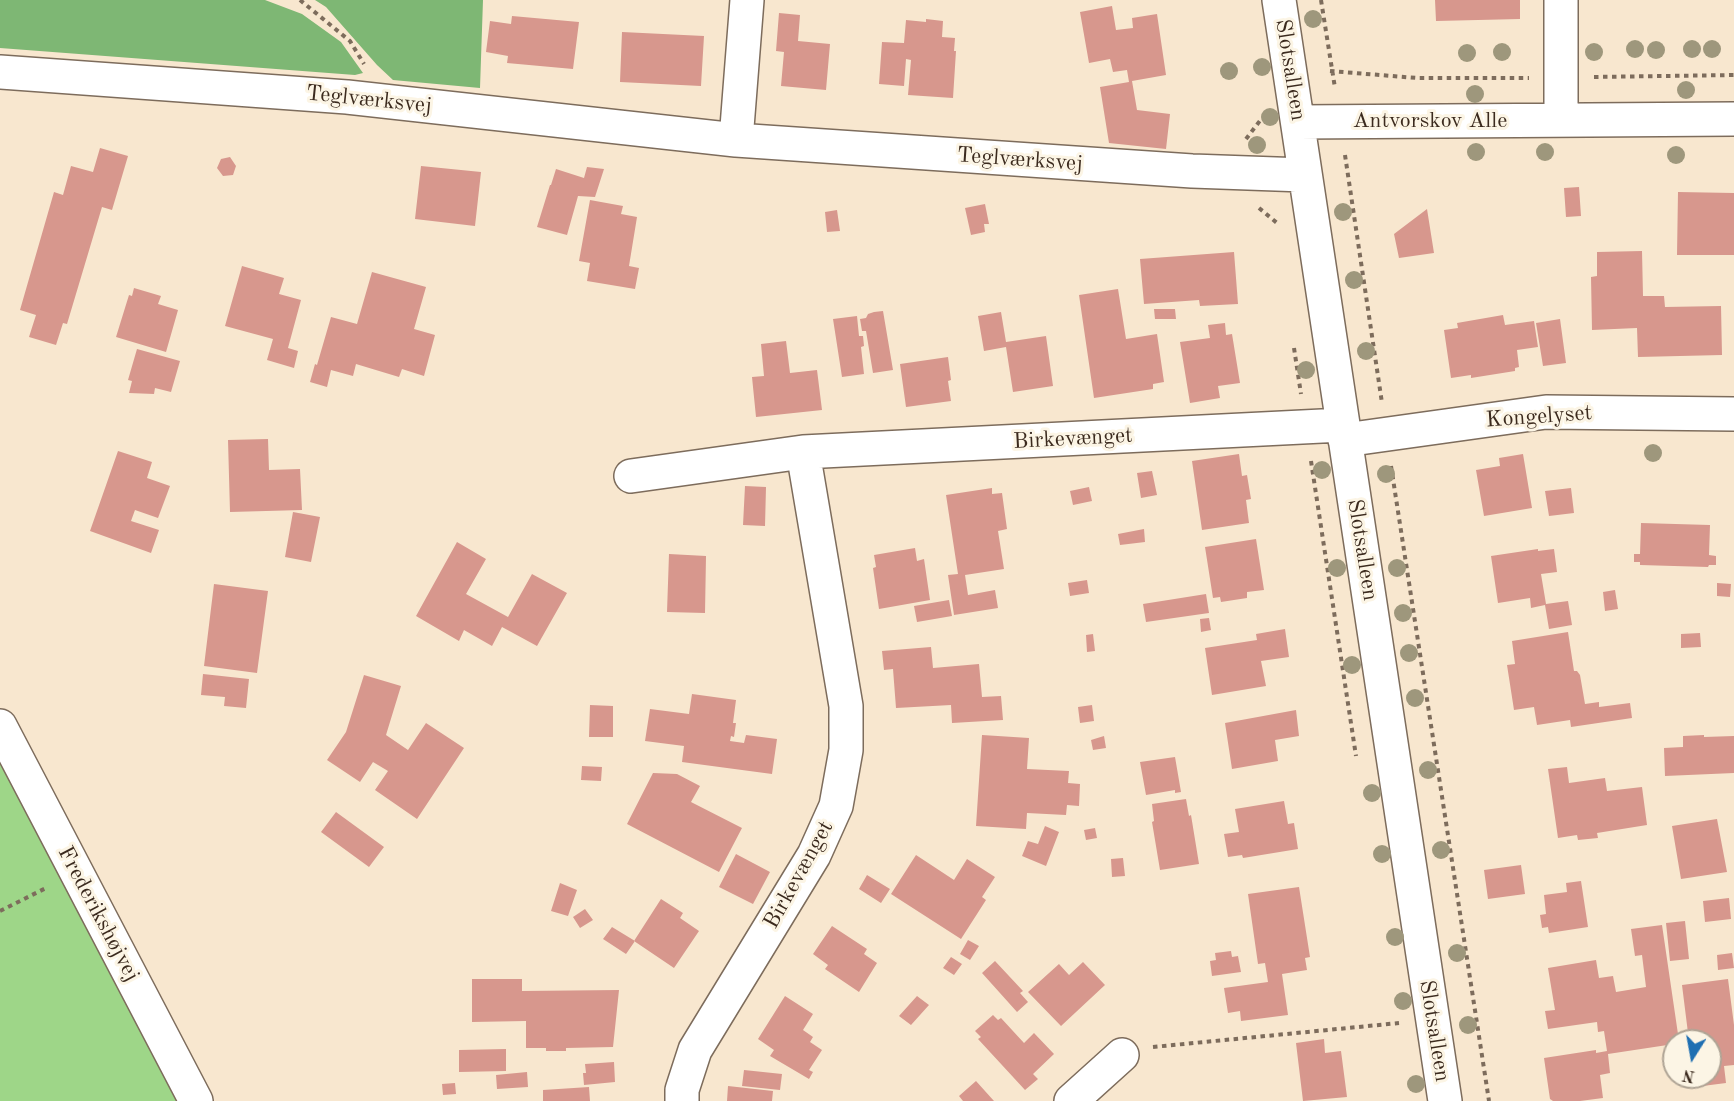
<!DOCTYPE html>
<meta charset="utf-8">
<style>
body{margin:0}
#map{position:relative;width:1734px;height:1101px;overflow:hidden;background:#f8e7cf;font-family:"Old Standard TT",serif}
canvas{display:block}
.north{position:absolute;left:1662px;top:1029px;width:60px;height:60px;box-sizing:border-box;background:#fcf5e5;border:2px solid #afa495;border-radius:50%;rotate:191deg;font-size:16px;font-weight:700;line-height:24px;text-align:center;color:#3b2a1e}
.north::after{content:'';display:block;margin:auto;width:21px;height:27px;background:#1f6fb2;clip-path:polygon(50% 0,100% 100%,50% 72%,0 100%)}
</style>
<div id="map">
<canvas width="1734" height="1101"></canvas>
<div class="north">N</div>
</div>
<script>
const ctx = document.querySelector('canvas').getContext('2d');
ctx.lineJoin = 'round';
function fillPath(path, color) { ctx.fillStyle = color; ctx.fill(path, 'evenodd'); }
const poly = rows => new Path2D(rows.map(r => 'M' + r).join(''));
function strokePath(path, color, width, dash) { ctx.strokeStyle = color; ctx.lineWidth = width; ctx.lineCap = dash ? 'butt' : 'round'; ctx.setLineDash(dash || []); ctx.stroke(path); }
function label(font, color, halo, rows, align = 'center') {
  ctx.font = font + ' "Old Standard TT",serif'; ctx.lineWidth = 6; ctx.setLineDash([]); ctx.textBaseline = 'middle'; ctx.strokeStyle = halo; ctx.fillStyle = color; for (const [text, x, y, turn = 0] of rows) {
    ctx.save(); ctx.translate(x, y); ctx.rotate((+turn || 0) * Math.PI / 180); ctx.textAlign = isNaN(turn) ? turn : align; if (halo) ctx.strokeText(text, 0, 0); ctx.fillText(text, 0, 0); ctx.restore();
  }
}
const green = poly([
 [0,750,183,1101,0,1101]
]);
const forest = poly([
 [0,0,265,0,302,14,341,42,363,73,355,75,0,48],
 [315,0,483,0,480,88,393,80,377,65,326,7]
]);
const building = poly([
 [1435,0,1520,0,1520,19,1436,21],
 [1112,6,1116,30,1133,28,1132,18,1157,14,1166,75,1132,81,1137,110,1170,114,1166,149,1109,143,1100,87,1129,82,1127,70,1113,72,1110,59,1089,63,1080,12],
 [779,13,800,15,798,41,830,44,826,90,781,86,784,52,776,51],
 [512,16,579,22,573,69,507,63,508,56,486,52,490,21,511,24],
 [926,19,943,21,942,37,955,38,954,51,956,51,953,98,908,95,911,60,906,59,904,86,879,84,882,42,904,43,906,20,926,22],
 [622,32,704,36,701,86,620,82],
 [100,148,128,156,112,210,102,207,67,324,63,323,56,345,29,337,36,315,20,310,54,192,63,195,71,166,93,172],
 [230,157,236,166,233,175,223,176,217,168,221,159],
 [421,166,481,172,475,226,415,219],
 [587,167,604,169,595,197,578,196,567,235,537,227,550,185,551,185,556,169,584,178],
 [1579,187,1581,216,1566,217,1564,188],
 [1678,192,1734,193,1734,255,1677,255],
 [590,200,623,206,621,214,637,217,629,266,639,268,635,289,587,281,590,263,579,261],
 [985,204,989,224,984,224,985,232,971,235,965,208],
 [1427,209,1434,253,1399,258,1394,234],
 [837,210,840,231,827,232,825,212],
 [1642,251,1643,296,1664,296,1665,307,1721,306,1722,355,1638,357,1637,328,1592,330,1591,277,1597,276,1597,252],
 [1234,252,1238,304,1200,306,1199,300,1144,304,1140,259],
 [242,266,284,278,279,294,301,300,288,348,298,351,294,368,267,360,273,339,225,326],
 [372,272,426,287,414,329,435,335,424,376,402,369,399,377,356,364,353,376,331,370,327,387,310,382,315,364,317,365,331,317,357,324],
 [134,288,161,296,158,304,178,310,166,352,116,337,129,295,132,296],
 [1118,289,1126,339,1157,334,1164,382,1153,384,1153,389,1094,398,1079,295],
 [1154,309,1175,309,1176,319,1155,319],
 [883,311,893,370,873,373,866,331,862,331,860,319,866,318,868,314,874,312],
 [1001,312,1006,342,1046,336,1053,386,1013,392,1006,347,984,351,978,316],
 [1503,315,1505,325,1534,321,1538,347,1517,350,1519,367,1515,368,1515,371,1471,378,1471,375,1451,378,1444,330,1458,328,1457,323],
 [857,316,859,336,863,336,864,346,861,347,864,374,842,377,833,319],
 [1560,319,1566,363,1543,366,1536,323],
 [1225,323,1226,335,1232,334,1240,383,1218,386,1220,398,1190,403,1180,342,1210,338,1208,325],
 [786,341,790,373,817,370,822,410,756,417,752,377,764,376,761,344],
 [137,349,180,361,171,392,155,388,154,394,129,393,132,381,128,380],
 [948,357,951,380,948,381,951,401,906,407,900,364],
 [268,439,269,470,300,469,302,510,230,512,228,440],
 [118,451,152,462,147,478,170,486,158,518,135,510,131,521,159,530,151,553,90,531],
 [1239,454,1242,476,1247,475,1251,499,1246,500,1249,523,1202,530,1192,461],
 [1523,454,1532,508,1484,516,1476,470,1500,466,1499,458],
 [1152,471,1157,495,1141,498,1137,473],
 [745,486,766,487,765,526,743,525],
 [1089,487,1092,501,1073,505,1070,491],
 [992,488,992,494,1002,493,1007,529,998,531,1004,569,965,575,968,595,995,590,998,608,954,615,948,575,958,574,946,495],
 [1571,488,1574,513,1549,516,1545,491],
 [293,512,320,517,311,562,285,557],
 [1641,523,1710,525,1709,555,1716,556,1716,565,1709,565,1708,567,1640,565,1640,562,1634,562,1634,554,1640,554],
 [1144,529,1145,542,1120,545,1118,534],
 [1256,539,1264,590,1247,592,1247,598,1221,602,1220,597,1213,598,1205,547],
 [457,542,486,559,466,594,508,617,532,574,567,593,537,646,502,627,492,646,464,630,459,641,416,616],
 [915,548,917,561,924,559,930,600,879,609,873,568,876,567,874,555],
 [1538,549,1538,551,1554,549,1557,572,1541,574,1546,604,1568,601,1572,625,1549,629,1545,605,1531,608,1530,598,1498,603,1491,556],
 [669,554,706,556,705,613,667,612],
 [1087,580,1089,593,1070,596,1068,583],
 [1717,583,1731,584,1730,597,1717,596],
 [214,584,268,591,257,673,204,666],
 [1615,590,1618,609,1605,611,1603,592],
 [1206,594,1209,613,1146,622,1143,604],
 [949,600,952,616,917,622,914,606],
 [1209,618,1211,630,1201,632,1200,619],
 [1285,629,1289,657,1261,661,1266,686,1212,695,1205,648,1257,640,1256,634],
 [1568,632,1574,671,1577,671,1580,675,1585,704,1599,702,1599,707,1630,703,1632,718,1571,727,1570,720,1537,725,1534,707,1514,710,1507,665,1515,664,1512,641],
 [1700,633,1701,647,1681,648,1681,634],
 [1093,634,1095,651,1087,652,1086,635],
 [931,647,933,668,979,664,982,697,1001,696,1003,720,952,723,951,705,896,708,893,669,884,670,882,651],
 [203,674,249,679,246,708,224,706,225,697,201,695],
 [364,675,401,686,386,735,408,750,426,723,464,748,417,819,375,790,388,771,373,762,360,782,327,760,346,732],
 [692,694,736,700,733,723,736,723,734,737,731,736,730,741,744,743,746,735,777,739,772,774,682,762,684,746,645,741,650,709,689,714],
 [590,705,613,706,613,737,589,737],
 [1092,705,1094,721,1080,723,1078,707],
 [1296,710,1299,736,1275,740,1278,761,1232,769,1225,723],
 [982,735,1029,738,1027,769,1069,771,1068,783,1080,784,1079,806,1067,805,1066,815,1027,813,1026,829,976,826],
 [1704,735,1704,737,1734,736,1734,773,1665,776,1664,748,1683,747,1683,736],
 [1104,736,1106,748,1093,750,1091,740],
 [1175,757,1181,792,1175,793,1175,790,1146,795,1140,762],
 [582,766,602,767,601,781,581,780],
 [1567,767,1569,783,1605,778,1607,791,1642,787,1647,825,1597,833,1598,838,1578,840,1577,835,1558,838,1548,769],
 [653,773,677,774,700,786,691,802,742,828,719,872,627,824],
 [1186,799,1189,816,1191,815,1199,864,1160,870,1152,822,1154,821,1152,804],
 [1284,801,1288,824,1294,823,1298,849,1243,858,1242,855,1228,857,1224,834,1239,832,1235,809],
 [336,812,384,847,369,867,321,832],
 [1717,819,1727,872,1681,879,1672,826],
 [1045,826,1059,832,1046,866,1022,856,1028,841,1038,844],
 [1095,828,1097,838,1086,840,1084,830],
 [736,854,770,872,753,904,719,887],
 [916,855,954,880,967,859,995,877,982,897,986,900,961,939,891,894],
 [1123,858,1125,876,1112,877,1111,859],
 [1521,865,1525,894,1488,899,1484,870],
 [867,875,890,889,881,903,859,889],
 [1581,881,1588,927,1549,933,1548,927,1542,928,1540,915,1546,914,1544,895,1567,892,1566,883],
 [560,883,577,890,568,916,551,911],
 [1299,887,1310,957,1305,958,1307,970,1282,974,1288,1015,1241,1021,1240,1011,1228,1013,1224,988,1268,982,1265,963,1258,964,1248,894],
 [1729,898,1731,919,1705,922,1703,901],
 [661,899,683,913,680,918,699,931,674,968,634,941],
 [585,909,593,920,580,928,573,917],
 [1685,921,1689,959,1670,961,1666,923],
 [1662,925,1679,1041,1674,1041,1674,1044,1608,1054,1610,1073,1600,1075,1603,1098,1580,1101,1553,1101,1550,1099,1544,1058,1596,1050,1596,1053,1607,1051,1604,1031,1598,1032,1597,1022,1548,1029,1545,1011,1555,1010,1548,968,1596,960,1599,978,1613,976,1616,992,1646,987,1642,955,1635,956,1631,929],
 [832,926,867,949,864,954,877,963,859,992,825,969,828,965,813,954],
 [612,927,635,941,626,954,603,939],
 [968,940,979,946,970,960,960,954],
 [1231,951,1232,957,1238,956,1241,972,1212,976,1210,961,1216,960,1215,953],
 [1732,953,1734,968,1718,970,1717,955],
 [951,957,962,964,954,975,943,968],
 [995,961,1023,991,1020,993,1028,1002,1017,1012,982,973],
 [1083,962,1105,985,1061,1026,1028,992,1059,964,1069,975],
 [472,979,522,979,522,991,619,990,613,1047,566,1048,566,1051,546,1051,546,1048,526,1048,526,1021,472,1022],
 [1728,979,1734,1025,1734,1065,1724,1066,1726,1083,1687,1088,1686,1077,1710,1077,1710,1041,1689,1041,1682,985],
 [785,996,813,1014,803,1030,813,1037,810,1042,822,1050,809,1070,813,1072,809,1079,770,1056,774,1050,758,1039],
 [917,996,929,1005,911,1025,899,1016],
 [993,1015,998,1020,1001,1018,1024,1043,1034,1033,1054,1054,1033,1074,1038,1079,1025,1090,978,1039,981,1037,975,1031],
 [1324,1039,1325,1053,1341,1051,1347,1097,1303,1101,1296,1043],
 [506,1049,506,1071,459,1072,459,1050],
 [614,1062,615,1082,584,1085,583,1073,586,1073,585,1064],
 [744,1070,782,1074,780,1090,742,1086],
 [527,1072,528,1087,497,1089,496,1075],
 [976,1081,994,1101,963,1101,959,1096],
 [455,1083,456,1094,443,1095,442,1084],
 [728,1086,773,1091,772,1101,727,1101],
 [589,1087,590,1101,543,1101,543,1090]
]);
const path = poly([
 [300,0,350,41,364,64],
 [1321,0,1335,88],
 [1330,71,1417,78,1529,78],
 [1594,77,1734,75],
 [1246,139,1262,118],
 [1345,155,1382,403],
 [1259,208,1277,223],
 [1294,348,1301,394],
 [1311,461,1356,756],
 [1391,466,1489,1101],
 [0,911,46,888],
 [1153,1047,1399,1023]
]);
const minor = poly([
 [1279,0,1445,1101],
 [1561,0,1561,120],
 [0,72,347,97,736,140,1192,171,1304,175],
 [1299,122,1734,119],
 [736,140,747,0],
 [1345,440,1546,412,1734,414],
 [631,476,803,452,1342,425],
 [0,726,196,1101],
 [682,1101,682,1090,695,1050,814,855,836,806,846,750,846,706,803,452],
 [1071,1101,1122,1055]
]);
const trees = [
 [1313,19],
 [1635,49],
 [1692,49],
 [1712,49],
 [1656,50],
 [1502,52],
 [1594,52],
 [1467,53],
 [1262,67],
 [1229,71],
 [1686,90],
 [1475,94],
 [1270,117],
 [1257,145],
 [1476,152],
 [1545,152],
 [1676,155],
 [1343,212],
 [1354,280],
 [1366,351],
 [1306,370],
 [1653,453],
 [1322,470],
 [1386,474],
 [1337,568],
 [1397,568],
 [1403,613],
 [1409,653],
 [1352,665],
 [1415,698],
 [1428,770],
 [1372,793],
 [1441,850],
 [1382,854],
 [1395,937],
 [1457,953],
 [1403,1001],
 [1468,1025],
 [1416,1084]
];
const streetNames = [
 ["Slotsalleen",1290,70,81],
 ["Teglværksvej",369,100,6],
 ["Antvorskov Alle",1430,121],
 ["Teglværksvej",1020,160,4],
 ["Kongelyset",1539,417,-4],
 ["Birkevænget",1073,439,-3],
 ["Slotsalleen",1362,550,81],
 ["Birkevænget",799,875,-61],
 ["Frederikshøjvej",98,914,62],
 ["Slotsalleen",1434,1031,81]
];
fillPath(green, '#9ed688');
fillPath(forest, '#7eb774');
fillPath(building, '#d7978d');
strokePath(minor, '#7d6c5c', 36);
strokePath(path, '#7d6c5c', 4, [4.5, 4.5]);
strokePath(minor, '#fff', 33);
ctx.fillStyle = '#9e977c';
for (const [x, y] of trees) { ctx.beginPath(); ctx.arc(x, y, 9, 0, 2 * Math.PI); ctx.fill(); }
label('22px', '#3b2a1e', '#fcf5e5', streetNames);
</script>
